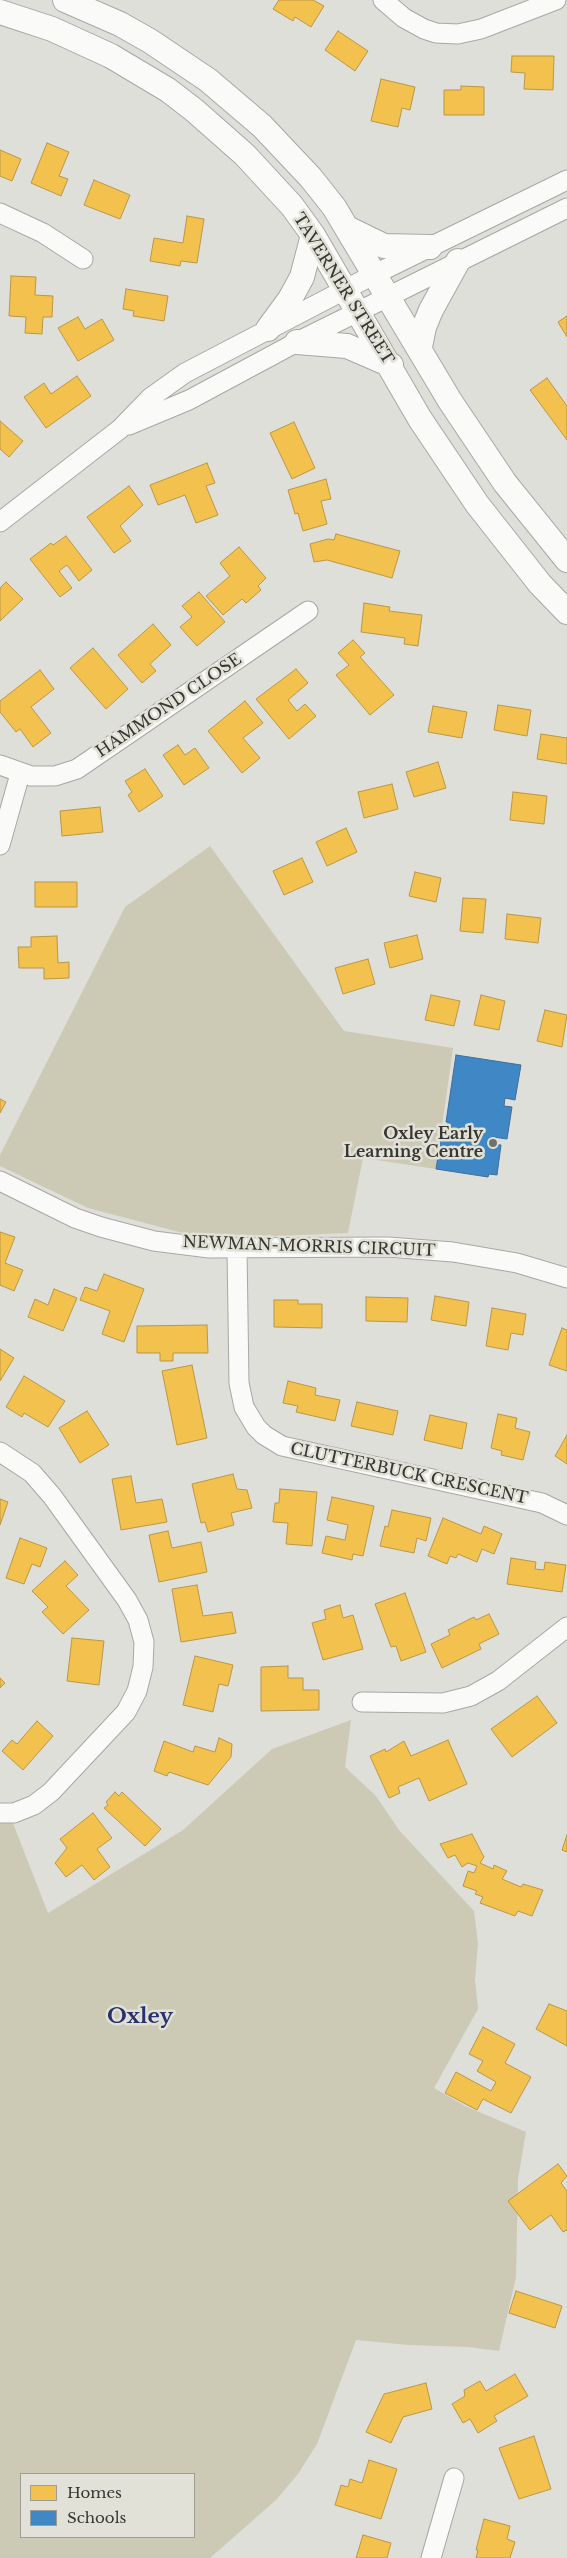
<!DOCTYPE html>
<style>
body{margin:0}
#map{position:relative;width:567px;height:2558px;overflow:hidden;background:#dfdfda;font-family:"Libre Baskerville",serif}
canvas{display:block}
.legend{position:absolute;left:20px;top:2473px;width:175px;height:65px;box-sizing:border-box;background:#e2e1d7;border:1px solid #9d9d95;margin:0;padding:6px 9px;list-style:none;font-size:15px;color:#363632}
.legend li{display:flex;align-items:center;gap:10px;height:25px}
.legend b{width:25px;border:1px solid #9d9d95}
</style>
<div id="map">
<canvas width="567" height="2558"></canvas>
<ul class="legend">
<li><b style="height:14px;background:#f2c14e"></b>Homes</li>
<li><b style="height:14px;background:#3f88c5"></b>Schools</li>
</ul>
</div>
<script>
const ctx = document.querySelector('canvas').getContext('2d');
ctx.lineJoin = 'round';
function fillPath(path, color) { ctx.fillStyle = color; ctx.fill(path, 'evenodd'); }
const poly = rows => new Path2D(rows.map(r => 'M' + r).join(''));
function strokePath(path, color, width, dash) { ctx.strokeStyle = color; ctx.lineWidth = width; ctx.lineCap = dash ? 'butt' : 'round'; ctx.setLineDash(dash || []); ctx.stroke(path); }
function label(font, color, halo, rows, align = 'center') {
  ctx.font = font + ' "Libre Baskerville",serif'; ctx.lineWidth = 5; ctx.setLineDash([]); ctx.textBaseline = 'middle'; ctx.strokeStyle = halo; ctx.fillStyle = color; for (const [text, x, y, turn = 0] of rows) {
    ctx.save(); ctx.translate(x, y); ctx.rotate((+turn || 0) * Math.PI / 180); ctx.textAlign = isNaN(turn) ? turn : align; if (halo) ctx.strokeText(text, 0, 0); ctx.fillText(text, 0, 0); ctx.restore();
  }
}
const green = poly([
 [210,846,344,1031,453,1048,436,1169,363,1158,348,1233,278,1236,183,1233,88,1208,0,1166,0,1155,125,907],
 [351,1720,345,1767,376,1796,399,1830,474,1911,478,1943,475,1980,478,2009,434,2088,465,2106,526,2132,518,2179,516,2277,499,2351,468,2347,409,2345,356,2340,317,2444,298,2474,276,2500,210,2558,0,2558,0,1818,11,1818,48,1913,183,1830,272,1749],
 [21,2474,194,2474,194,2537,21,2537]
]);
const homes = poly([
 [279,0,313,0,324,6,311,27,295,17,293,21,273,9,279,0],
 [338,31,368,51,355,71,325,50,338,31],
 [512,56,554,56,553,90,524,89,525,73,511,72,512,56],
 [381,79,415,87,410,110,402,108,398,127,371,121,381,79],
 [461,86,484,87,484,115,444,115,444,90,461,90,461,86],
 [47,143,69,152,59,176,68,179,61,196,31,183,47,143],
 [0,150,21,159,12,181,0,176,0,150],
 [94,180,130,195,120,219,84,205,94,180],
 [187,216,204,219,197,263,181,261,180,266,150,261,154,238,183,243,187,216],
 [11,276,36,277,35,295,53,296,52,317,43,317,42,334,25,333,26,317,9,316,11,276],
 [126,289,168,296,164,321,133,316,134,311,123,309,126,289],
 [567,316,567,337,558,322,567,316],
 [78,317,85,329,102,319,114,340,78,361,58,328,78,317],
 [77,376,91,396,46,428,24,397,44,383,51,394,77,376],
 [547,378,567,406,567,440,530,390,547,378],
 [0,421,23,441,9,457,0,449,0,421],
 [294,422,315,468,292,479,270,433,294,422],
 [207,463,215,483,206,486,218,515,196,523,185,495,158,505,150,485,207,463],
 [326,479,331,499,321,501,327,524,303,531,298,513,295,514,288,490,326,479],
 [129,486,143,505,120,526,131,541,114,553,87,517,129,486],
 [336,534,400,551,392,578,327,560,314,562,310,544,328,539,334,540,336,534],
 [66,536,92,570,79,581,67,565,59,571,72,588,60,597,30,559,51,543,53,545,66,536],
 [239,547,266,578,258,586,261,590,246,603,242,599,223,615,206,596,230,576,220,563,239,547],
 [6,582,23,599,0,621,0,588,6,582],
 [199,592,225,622,197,646,180,627,192,617,182,606,199,592],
 [364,603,390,607,389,611,422,615,418,646,404,644,405,638,361,632,364,603],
 [153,624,171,645,150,664,156,671,142,683,118,655,153,624],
 [353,640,365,653,360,657,394,695,370,715,336,675,349,665,338,653,353,640],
 [93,648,128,689,106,709,70,668,93,648],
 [296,669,308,683,288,700,297,711,305,704,316,716,289,739,256,699,296,669],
 [40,670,54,689,31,707,51,733,33,747,20,729,16,732,0,712,0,701,40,670],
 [245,701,263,723,243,738,260,758,242,773,208,731,245,701],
 [498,705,531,710,527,736,494,730,498,705],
 [433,706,467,712,462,738,428,732,433,706],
 [541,734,567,738,567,764,537,759,541,734],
 [178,745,185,755,195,748,209,768,184,785,163,755,178,745],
 [438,762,446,788,414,797,406,772,438,762],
 [145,769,163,796,139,812,128,795,132,792,125,781,145,769],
 [392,784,398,809,364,818,358,792,392,784],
 [513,792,547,796,544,824,510,820,513,792],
 [100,807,103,832,62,836,60,811,100,807],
 [346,828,357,852,327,866,316,842,346,828],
 [302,858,313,882,284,895,273,871,302,858],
 [415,872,441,878,436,902,409,896,415,872],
 [35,882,77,882,77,907,35,907,35,882],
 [463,898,486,899,483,933,460,931,463,898],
 [507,914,541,918,538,943,505,939,507,914],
 [417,935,423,959,390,968,384,943,417,935],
 [57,936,58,963,69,962,69,978,44,979,44,968,19,968,18,947,31,947,31,937,57,936],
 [368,959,375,984,343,994,335,968,368,959],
 [431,995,460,1001,454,1026,425,1020,431,995],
 [481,995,505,1001,499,1030,474,1025,481,995],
 [545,1010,567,1015,562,1047,537,1041,545,1010],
 [0,1099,6,1102,0,1113,0,1099],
 [0,1232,15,1237,5,1263,23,1270,14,1291,0,1285,0,1232],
 [104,1274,144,1289,124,1342,102,1334,110,1311,80,1300,85,1287,97,1291,104,1274],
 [54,1289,77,1298,63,1331,28,1317,35,1299,48,1305,54,1289],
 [435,1296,469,1302,466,1326,431,1320,435,1296],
 [366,1297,408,1298,407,1322,366,1321,366,1297],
 [274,1300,298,1300,298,1304,322,1304,322,1328,274,1327,274,1300],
 [492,1308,526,1314,523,1335,511,1333,508,1350,486,1346,492,1308],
 [207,1325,208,1353,173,1353,173,1361,160,1361,160,1353,137,1353,137,1326,207,1325],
 [562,1328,567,1330,567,1371,549,1365,562,1328],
 [0,1349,14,1358,0,1381,0,1349],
 [192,1365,207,1438,177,1445,162,1371,192,1365],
 [24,1376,65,1401,48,1427,24,1413,22,1417,6,1407,24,1376],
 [288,1381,316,1388,315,1395,340,1400,335,1421,296,1412,298,1406,283,1403,288,1381],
 [357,1402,398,1411,393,1435,351,1426,357,1402],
 [87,1411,109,1445,80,1463,59,1428,87,1411],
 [498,1414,517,1418,515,1428,530,1432,523,1460,501,1455,502,1451,491,1448,498,1414],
 [430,1415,467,1423,462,1449,424,1440,430,1415],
 [567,1435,567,1464,555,1456,567,1435],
 [233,1474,237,1489,247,1490,252,1508,231,1513,234,1525,208,1532,205,1522,201,1523,192,1484,233,1474],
 [131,1476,136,1503,162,1499,167,1522,121,1530,112,1479,131,1476],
 [280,1489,317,1492,312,1546,286,1544,288,1523,273,1522,275,1503,279,1503,280,1489],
 [332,1497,374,1506,363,1556,353,1554,352,1560,322,1553,326,1536,345,1540,348,1525,327,1520,332,1497],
 [0,1499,8,1502,0,1525,0,1499],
 [392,1510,431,1518,426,1541,417,1538,414,1553,380,1546,385,1526,388,1527,392,1510],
 [443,1518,481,1534,484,1526,502,1534,494,1554,482,1549,477,1562,458,1554,456,1558,450,1556,447,1564,428,1556,443,1518],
 [168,1531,172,1548,201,1542,207,1572,159,1582,149,1535,168,1531],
 [20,1538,47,1548,40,1567,32,1564,24,1584,6,1578,20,1538],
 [511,1558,536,1562,535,1569,544,1570,545,1562,566,1565,562,1592,507,1584,511,1558],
 [65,1561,78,1575,66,1586,89,1610,63,1634,42,1612,48,1607,32,1591,65,1561],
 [197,1585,203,1616,232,1612,236,1633,181,1642,172,1589,197,1585],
 [405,1593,426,1652,401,1661,396,1646,391,1647,375,1604,405,1593],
 [340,1605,343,1618,353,1615,363,1649,323,1660,312,1623,326,1619,324,1610,340,1605],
 [489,1614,499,1634,479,1644,481,1649,442,1668,431,1644,450,1635,448,1630,474,1617,476,1620,489,1614],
 [72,1638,104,1641,99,1685,67,1681,72,1638],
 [195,1656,233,1665,228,1686,219,1684,213,1712,183,1705,195,1656],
 [288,1666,288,1678,303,1678,303,1690,319,1690,319,1710,261,1711,261,1667,288,1666],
 [0,1678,5,1683,0,1688,0,1678],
 [537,1696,557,1723,512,1757,491,1729,537,1696],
 [37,1721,53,1736,23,1770,2,1751,12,1740,17,1744,37,1721],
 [219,1738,232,1744,231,1757,208,1785,169,1772,167,1776,154,1771,164,1741,193,1752,195,1746,215,1752,219,1738],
 [448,1740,467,1784,429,1801,419,1778,398,1787,400,1793,389,1798,370,1756,385,1749,386,1752,404,1741,411,1756,448,1740],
 [115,1792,119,1796,122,1792,161,1829,145,1846,104,1808,108,1805,106,1802,115,1792],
 [93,1813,112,1838,97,1849,110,1867,94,1880,82,1865,66,1877,55,1863,67,1848,60,1839,93,1813],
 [472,1834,484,1857,480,1863,493,1869,494,1865,507,1871,502,1879,521,1887,523,1884,543,1890,532,1916,518,1911,515,1916,480,1903,483,1897,475,1894,477,1891,463,1886,468,1871,474,1873,477,1866,468,1863,462,1867,455,1855,448,1858,440,1844,472,1834],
 [567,1835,567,1852,562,1850,567,1835],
 [549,2004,567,2011,567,2046,536,2029,549,2004],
 [483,2027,515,2044,505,2063,531,2077,511,2113,483,2099,477,2110,445,2093,456,2072,491,2091,496,2082,477,2071,483,2061,469,2054,483,2027],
 [558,2164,567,2176,561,2183,567,2191,567,2230,563,2232,551,2215,530,2230,508,2201,558,2164],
 [516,2291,562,2306,555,2328,509,2313,516,2291],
 [515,2374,528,2396,494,2416,497,2421,478,2433,470,2419,463,2423,452,2404,465,2396,464,2390,480,2381,486,2391,515,2374],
 [426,2383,432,2409,403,2417,391,2443,366,2432,384,2394,426,2383],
 [534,2436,551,2489,519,2499,499,2448,534,2436],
 [369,2460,397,2469,381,2519,335,2505,341,2485,348,2487,350,2479,362,2483,369,2460],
 [484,2519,510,2526,507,2539,515,2542,510,2558,476,2558,478,2550,476,2550,484,2519],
 [363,2535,391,2543,387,2558,356,2558,363,2535]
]);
const schools = poly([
 [456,1055,521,1065,515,1100,505,1098,504,1106,512,1107,507,1139,493,1137,492,1144,501,1145,497,1175,489,1174,488,1177,436,1169,441,1138,446,1137,448,1122,446,1122,456,1055]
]);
const minor = poly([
 [383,0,404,18,424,29,436,33,458,34,481,29,556,0],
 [0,213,43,233,83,259],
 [129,425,189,400,297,342,567,208],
 [0,522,120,429,150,398,185,373,375,274,567,180],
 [0,765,31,776,55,776,77,769,308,611],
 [0,845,20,774],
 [0,1181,75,1218,101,1227,154,1241,209,1248,388,1247,453,1252,517,1263,567,1278],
 [237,1249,239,1383,244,1407,256,1427,264,1435,282,1446,542,1503,567,1515],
 [0,1452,32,1473,52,1496,127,1600,138,1620,144,1642,143,1667,137,1691,126,1712,51,1792,34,1805,14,1813,0,1813],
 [362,1702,443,1703,471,1696,498,1681,567,1627],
 [431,2558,454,2478]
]);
const major = poly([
 [65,0,120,24,150,41,208,80,262,126,311,178,334,207,450,401,505,483,567,560],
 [0,12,52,29,111,56,168,90,194,110,245,155,292,206,313,235,420,419,477,504,540,584,567,612],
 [347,228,384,246,430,247],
 [268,329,290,299,302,277,313,235],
 [297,342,347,346,391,365],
 [420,347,424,327,431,310,458,261]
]);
const markers = [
 [493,1143,5,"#71716d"]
];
const streetNames = [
 ["TAVERNER STREET",343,289,58],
 ["HAMMOND CLOSE",169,706,-34],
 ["NEWMAN-MORRIS CIRCUIT",309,1247,2],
 ["CLUTTERBUCK CRESCENT",409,1474,12]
];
const poiNames = [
 ["Oxley Early",483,1134],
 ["Learning Centre",483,1152]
];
const districtNames = [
 ["Oxley",140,2017]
];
fillPath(green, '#ccc9b4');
fillPath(homes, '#f2c14e');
strokePath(homes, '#ba9746', 1);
fillPath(schools, '#3f88c5');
strokePath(schools, '#3c6f99', 1);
strokePath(minor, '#a8a7a4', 21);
strokePath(major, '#a8a7a4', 26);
strokePath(minor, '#fafaf9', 19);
strokePath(major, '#fafaf9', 24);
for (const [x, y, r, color] of markers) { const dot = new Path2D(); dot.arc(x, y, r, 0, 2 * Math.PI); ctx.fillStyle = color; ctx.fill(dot); strokePath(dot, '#e2e1d7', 2); }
label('16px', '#363632', '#e2e1d7', streetNames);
label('bold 16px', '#363632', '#e2e1d7', poiNames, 'right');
label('bold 21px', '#28326b', '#e2e1d7', districtNames);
</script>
